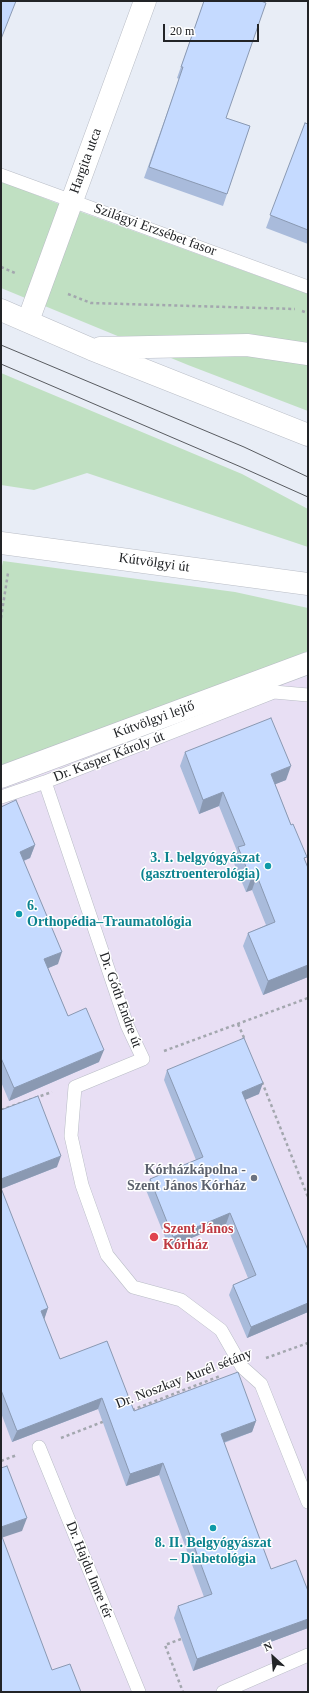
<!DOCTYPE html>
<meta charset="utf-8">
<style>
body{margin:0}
#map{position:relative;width:309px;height:1693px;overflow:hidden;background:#e8edf6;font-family:Georgia,serif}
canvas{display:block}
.frame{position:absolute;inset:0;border:2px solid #222427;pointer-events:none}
.north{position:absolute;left:253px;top:1637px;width:40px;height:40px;-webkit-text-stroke:3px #fff;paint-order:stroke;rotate:334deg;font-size:11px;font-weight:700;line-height:16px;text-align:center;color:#222427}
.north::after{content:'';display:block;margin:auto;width:14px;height:18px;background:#222427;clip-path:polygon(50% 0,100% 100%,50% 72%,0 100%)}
.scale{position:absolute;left:163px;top:24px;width:96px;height:18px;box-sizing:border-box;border:2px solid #222427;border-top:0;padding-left:5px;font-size:12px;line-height:14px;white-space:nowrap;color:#222427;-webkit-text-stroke:3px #fff;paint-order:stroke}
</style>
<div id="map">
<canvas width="309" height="1693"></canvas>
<div class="frame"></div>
<div class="north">N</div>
<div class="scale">20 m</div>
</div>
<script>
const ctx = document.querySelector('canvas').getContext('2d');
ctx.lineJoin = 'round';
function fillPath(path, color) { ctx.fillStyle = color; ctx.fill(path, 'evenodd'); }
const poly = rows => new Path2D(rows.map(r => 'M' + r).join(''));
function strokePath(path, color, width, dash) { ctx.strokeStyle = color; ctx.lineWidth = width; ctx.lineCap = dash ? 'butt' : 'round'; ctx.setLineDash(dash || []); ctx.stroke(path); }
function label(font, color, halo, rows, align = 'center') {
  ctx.font = font + ' Georgia,serif'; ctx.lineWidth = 3; ctx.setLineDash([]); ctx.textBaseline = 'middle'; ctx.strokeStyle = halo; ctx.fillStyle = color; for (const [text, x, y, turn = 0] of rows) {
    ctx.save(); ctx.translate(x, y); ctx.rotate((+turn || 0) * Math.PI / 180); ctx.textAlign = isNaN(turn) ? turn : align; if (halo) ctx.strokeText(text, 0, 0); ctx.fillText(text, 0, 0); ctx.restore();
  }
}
const medical = poly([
 [308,676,308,1689,303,1692,1,1692,1,785,264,689]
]);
const green = poly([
 [1,181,59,204,308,294,308,411,188,365,1,288],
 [1,373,242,474,308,509,308,547,87,473,34,490,1,485],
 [3,561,235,592,308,608,308,651,237,681,1,766,1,571]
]);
const path = poly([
 [1,267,15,273],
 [68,294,91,303,295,309],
 [302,311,308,313],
 [1,618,8,573],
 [238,1024,245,1040],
 [164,1051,308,998],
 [262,1082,308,1197],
 [1,1110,52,1092],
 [266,1358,308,1343],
 [132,1410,220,1376],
 [61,1438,105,1421],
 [1,1461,17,1455],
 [181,1639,165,1645,183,1692]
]);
const service = poly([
 [1,175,308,287],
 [45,782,127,1025,143,1059,75,1087,71,1136,82,1185,107,1255,133,1287,181,1300,221,1330,242,1367,261,1384,308,1502],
 [1,797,45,782,274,692,308,695],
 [39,1447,139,1692],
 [223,1692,308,1655]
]);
const minor = poly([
 [28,321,145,1],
 [1,777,308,663]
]);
const tertiary = poly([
 [1,543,308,584]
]);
const secondary = poly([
 [1,310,91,349,308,435],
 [100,348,247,345,308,354]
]);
const tram = poly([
 [1,345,244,447,308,477],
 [1,364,241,467,308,497]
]);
const wall = poly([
 [204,1,226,118,250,126,223,206,144,178,179,79,177,78],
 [305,123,308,124,308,244,266,228],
 [185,752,286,780,275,784,308,868,308,977,263,995,243,946,248,933,266,925,252,890,246,892,233,861,237,851,219,806,199,814,180,766],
 [1,807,35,845,30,858,24,861,58,964,48,968,68,1016,99,1062,9,1101,1,1082],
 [167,1070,259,1094,245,1099,308,1250,308,1312,247,1338,229,1295,233,1285,248,1278,226,1224,169,1247,146,1190,150,1179,196,1160,164,1080],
 [1,1110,57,1167,1,1189,48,1308,44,1319,60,1359,134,1411,256,1421,252,1432,224,1443,271,1569,308,1591,308,1628,193,1671,174,1618,178,1606,204,1597,159,1475,126,1486,98,1409,12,1442,1,1413]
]);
const shadedWall = poly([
 [291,766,286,780,266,788,271,774],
 [223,792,219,806,199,814,203,800],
 [35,845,30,858,15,864,20,852],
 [257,876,252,890,246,892,251,879],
 [62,952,58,964,39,972,44,959],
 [308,965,308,977,263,995,268,981],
 [104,1050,99,1062,9,1101,14,1088],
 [263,1083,259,1094,238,1103,242,1092],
 [61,1156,57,1167,1,1189,1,1179],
 [230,1213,226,1224,169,1247,173,1237],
 [308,1303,308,1312,247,1338,251,1327],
 [48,1308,44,1320,41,1311],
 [102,1398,98,1409,12,1442,17,1431],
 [256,1421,252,1432,216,1445,221,1434],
 [163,1463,159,1475,126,1486,130,1474],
 [27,1518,22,1531,1,1538,1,1527],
 [308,1619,308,1628,193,1671,197,1659]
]);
const building = poly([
 [1,1,16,1,1,39,1,1],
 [204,1,261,1,266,3,226,118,250,126,227,194,149,167,183,67,181,67,204,1],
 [305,123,308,124,308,230,270,215,305,123],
 [271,718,291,766,271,774,291,825,293,824,307,857,304,858,308,868,308,965,268,981,248,933,275,922,257,876,251,879,238,847,245,845,223,792,203,800,185,752,271,718],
 [16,800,35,845,20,852,62,952,44,959,68,1016,86,1008,104,1050,14,1088,1,1058,1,807,16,800],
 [244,1038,263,1083,242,1092,308,1250,308,1303,251,1327,233,1285,256,1275,230,1213,173,1237,150,1179,203,1157,167,1070,244,1038],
 [38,1096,61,1156,1,1179,1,1110,38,1096],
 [1,1188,48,1308,41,1311,60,1359,107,1341,134,1411,238,1372,256,1421,221,1434,271,1569,296,1560,308,1591,308,1619,197,1659,178,1606,212,1594,163,1463,130,1474,102,1398,17,1431,1,1390,1,1188],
 [7,1466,27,1518,1,1527,1,1468,7,1466],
 [1,1534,52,1670,70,1664,81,1692,1,1692,1,1534]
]);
const markers = [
 [268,866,4,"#0f9aa8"],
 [19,914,4,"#0f9aa8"],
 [254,1178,4,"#6b7280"],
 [154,1237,5,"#e0444e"],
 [213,1528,4,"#0f9aa8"]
];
const streetNames = [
 ["Hargita utca",86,161,-70],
 ["Szilágyi Erzsébet fasor",155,230,20],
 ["Kútvölgyi út",154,563,8],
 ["Kútvölgyi lejtő",154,720,-20],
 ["Dr. Kasper Károly út",109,757,-21],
 ["Dr. Góth Endre út",120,1000,70],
 ["Dr. Noszkay Aurél sétány",184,1379,-21],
 ["Dr. Hajdu Imre tér",89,1570,68]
];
const cultureNames = [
 ["3. I. belgyógyászat",260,858],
 ["(gasztroenterológia)",260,874],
 ["6.",27,906,"left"],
 ["Orthopédia–Traumatológia",27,922,"left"],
 ["8. II. Belgyógyászat",213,1543,"center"],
 ["– Diabetológia",213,1559,"center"]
];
const worshipNames = [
 ["Kórházkápolna -",246,1170],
 ["Szent János Kórház",246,1186]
];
const healthNames = [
 ["Szent János",163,1229],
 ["Kórház",163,1245]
];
fillPath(medical, '#e8dff4');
fillPath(green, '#c0e0c2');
strokePath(service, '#b9bdc6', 14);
strokePath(minor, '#b9bdc6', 23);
strokePath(tertiary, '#b9bdc6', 23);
strokePath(secondary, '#b9bdc6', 23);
strokePath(path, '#a3a7ae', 2.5, [3, 3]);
strokePath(service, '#fff', 13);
strokePath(minor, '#fff', 22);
strokePath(tertiary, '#fff', 22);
strokePath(secondary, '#fff', 22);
strokePath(tram, '#585b60', 1);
fillPath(wall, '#a9bbdb');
fillPath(shadedWall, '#8a99b2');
fillPath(building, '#c5daff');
strokePath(building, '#8a99b2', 1);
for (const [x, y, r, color] of markers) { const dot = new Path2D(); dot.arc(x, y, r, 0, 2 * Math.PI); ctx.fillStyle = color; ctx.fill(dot); strokePath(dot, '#fff', 1.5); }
label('14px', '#222427', '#fff', streetNames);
label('bold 14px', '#0d838f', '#fff', cultureNames, 'right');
label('bold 14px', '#5b616d', '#fff', worshipNames, 'right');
label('bold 14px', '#be3a42', '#fff', healthNames, 'left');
</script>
